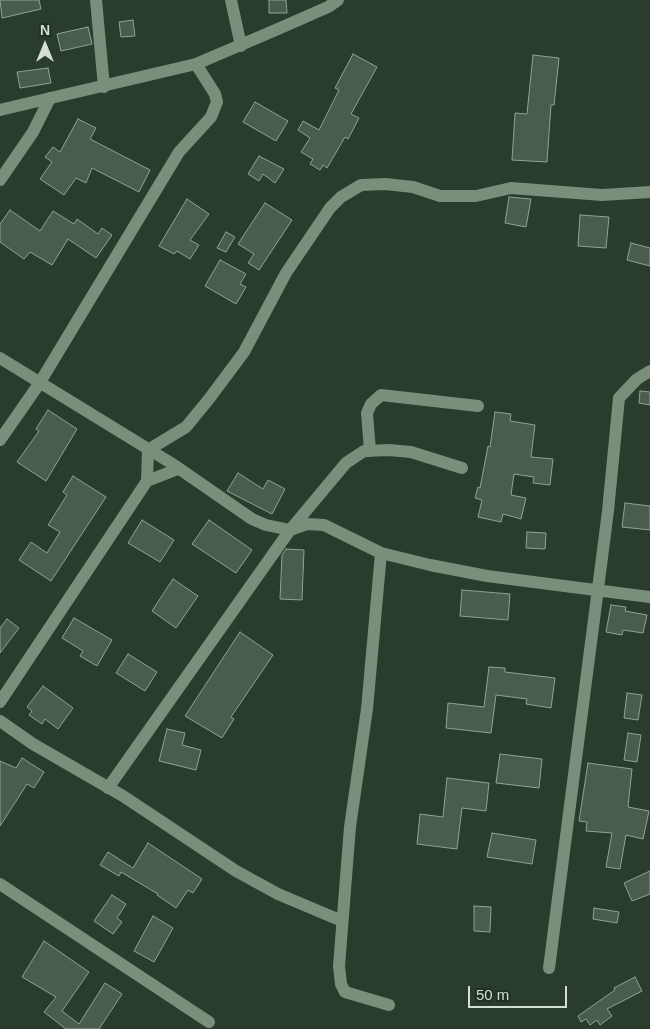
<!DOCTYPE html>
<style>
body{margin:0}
#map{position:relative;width:650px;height:1029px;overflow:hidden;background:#2a3c2c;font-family:Helvetica,sans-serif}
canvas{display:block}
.north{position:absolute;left:20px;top:20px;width:50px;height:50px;-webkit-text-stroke:4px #203222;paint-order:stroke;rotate:0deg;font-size:14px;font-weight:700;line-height:20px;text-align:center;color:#d4dfd5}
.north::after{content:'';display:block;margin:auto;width:18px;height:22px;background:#d4dfd5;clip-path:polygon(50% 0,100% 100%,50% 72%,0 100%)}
.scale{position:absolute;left:468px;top:986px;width:99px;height:22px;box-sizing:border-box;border:2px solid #d4dfd5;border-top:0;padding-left:6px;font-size:15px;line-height:18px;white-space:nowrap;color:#d4dfd5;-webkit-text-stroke:4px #203222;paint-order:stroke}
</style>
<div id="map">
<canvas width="650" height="1029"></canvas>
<div class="north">N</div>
<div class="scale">50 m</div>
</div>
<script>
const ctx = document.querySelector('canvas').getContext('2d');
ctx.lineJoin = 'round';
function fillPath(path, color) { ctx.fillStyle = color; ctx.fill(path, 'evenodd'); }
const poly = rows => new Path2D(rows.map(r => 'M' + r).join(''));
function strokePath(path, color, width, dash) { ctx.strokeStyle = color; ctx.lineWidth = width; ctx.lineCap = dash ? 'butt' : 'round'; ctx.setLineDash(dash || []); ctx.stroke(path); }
const building = poly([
 [0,0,39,0,41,9,2,18,0,0],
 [269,0,286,0,287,13,269,13,269,0],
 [133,20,135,36,121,37,119,22,133,20],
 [88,27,92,44,61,51,57,34,88,27],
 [353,54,377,67,351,114,359,118,348,139,345,137,327,168,323,165,320,170,310,164,313,159,301,152,310,138,298,130,303,121,319,130,339,90,335,88,353,54],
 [533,55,559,58,554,105,551,105,547,162,512,160,515,113,527,114,533,55],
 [48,68,51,83,20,88,17,72,48,68],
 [255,102,288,121,276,141,243,122,255,102],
 [78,119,96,128,90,139,150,170,139,192,92,168,86,183,76,178,64,195,40,179,52,162,45,157,53,147,60,152,78,119],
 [259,156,284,169,275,183,263,174,259,181,248,174,259,156],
 [509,197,531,199,526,227,505,223,509,197],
 [187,199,209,214,190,240,199,245,190,259,177,251,174,254,159,246,187,199],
 [265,203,292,220,259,270,248,263,254,254,238,244,265,203],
 [10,210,40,231,53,211,74,224,77,219,98,234,102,228,112,235,96,258,68,239,52,265,30,252,24,259,0,242,0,224,10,210],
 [580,215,609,217,606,248,578,246,580,215],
 [226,232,235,237,226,252,217,248,226,232],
 [631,243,650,248,650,266,627,260,631,243],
 [220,260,246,274,240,284,246,287,236,304,205,286,220,260],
 [640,391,650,392,650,405,639,403,640,391],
 [48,410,77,429,46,481,17,462,39,431,36,429,48,410],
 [495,412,511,414,510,421,535,425,531,457,553,459,550,485,533,483,534,477,514,474,511,495,526,498,521,519,503,514,501,522,478,517,482,500,475,498,478,487,480,488,488,446,490,447,495,412],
 [238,473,263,489,268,480,285,489,272,514,227,491,238,473],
 [73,476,106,497,51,581,19,560,31,542,47,553,60,532,48,525,67,495,63,492,73,476],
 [625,503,650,506,650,530,622,527,625,503],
 [142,520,174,540,160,562,128,543,142,520],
 [209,520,252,550,236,573,192,544,209,520],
 [527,532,546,533,545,549,526,548,527,532],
 [286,549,304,550,302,600,280,599,282,555,286,549],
 [173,579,198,596,176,628,152,611,173,579],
 [462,590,510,594,508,620,460,616,462,590],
 [611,605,626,607,625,611,647,615,643,633,623,630,622,635,606,632,611,605],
 [74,618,112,640,97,666,80,656,83,651,62,638,74,618],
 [7,619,19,628,0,653,0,628,7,619],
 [240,632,273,655,231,717,234,719,222,738,185,716,240,632],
 [128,654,157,672,145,691,116,673,128,654],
 [489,667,505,668,505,672,555,678,551,708,526,704,527,699,496,695,491,733,446,728,448,703,484,707,489,667],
 [43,686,73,708,58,729,45,719,42,724,29,715,32,711,27,707,43,686],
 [627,693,642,695,638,720,624,718,627,693],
 [167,729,185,733,182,745,201,750,196,770,159,761,167,729],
 [628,733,641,735,637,762,624,760,628,733],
 [500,754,542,759,539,788,496,783,500,754],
 [22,758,44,772,34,788,27,784,0,826,0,761,16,768,22,758],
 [588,763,632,769,628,807,649,811,643,839,626,835,620,869,606,867,612,833,586,831,587,822,579,821,588,763],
 [447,778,489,783,486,811,462,808,457,849,417,844,420,814,443,817,447,778],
 [492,833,536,840,532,864,487,857,492,833],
 [148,843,202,879,193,893,188,890,176,908,157,895,158,894,121,872,119,876,100,865,108,852,133,868,148,843],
 [650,871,650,894,632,901,624,883,650,871],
 [112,895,126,904,117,918,122,922,113,934,94,921,112,895],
 [474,906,491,907,490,932,474,931,474,906],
 [594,908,619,912,617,923,593,919,594,908],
 [153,916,173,928,154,962,134,951,153,916],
 [44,941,89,972,62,1011,79,1024,105,983,122,994,99,1029,66,1029,44,1012,56,997,22,977,44,941],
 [635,977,642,991,607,1009,612,1016,600,1025,597,1020,590,1025,586,1019,581,1022,578,1016,615,990,614,988,635,977]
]);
const minor = poly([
 [96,0,104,87],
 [231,0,241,46],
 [0,110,196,64,278,29,328,7,338,0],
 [0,180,33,132,50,98],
 [0,358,171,463,252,519,266,525,290,530,307,524,324,525,381,553,430,565,487,576,650,597],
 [0,440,39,384,179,152,211,117,217,102,215,94,196,64],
 [370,451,367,413,371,404,381,395,478,406],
 [147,481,178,469],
 [381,553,367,709,350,827,339,966,341,984,345,992,389,1005],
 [0,702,147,481,148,450,186,427,209,399,244,352,286,273,330,208,341,197,361,185,385,184,413,187,440,196,476,196,511,188,602,195,650,192],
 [0,721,33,744,123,796,236,871,278,894,342,921],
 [108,788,290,530,346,463,364,451,389,450,411,452,462,468],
 [0,884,209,1022],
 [549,968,608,511,619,398,637,379,650,371]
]);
fillPath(building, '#4a5d4c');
strokePath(building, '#90a492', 1);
strokePath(minor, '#7a8e7c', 12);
</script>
